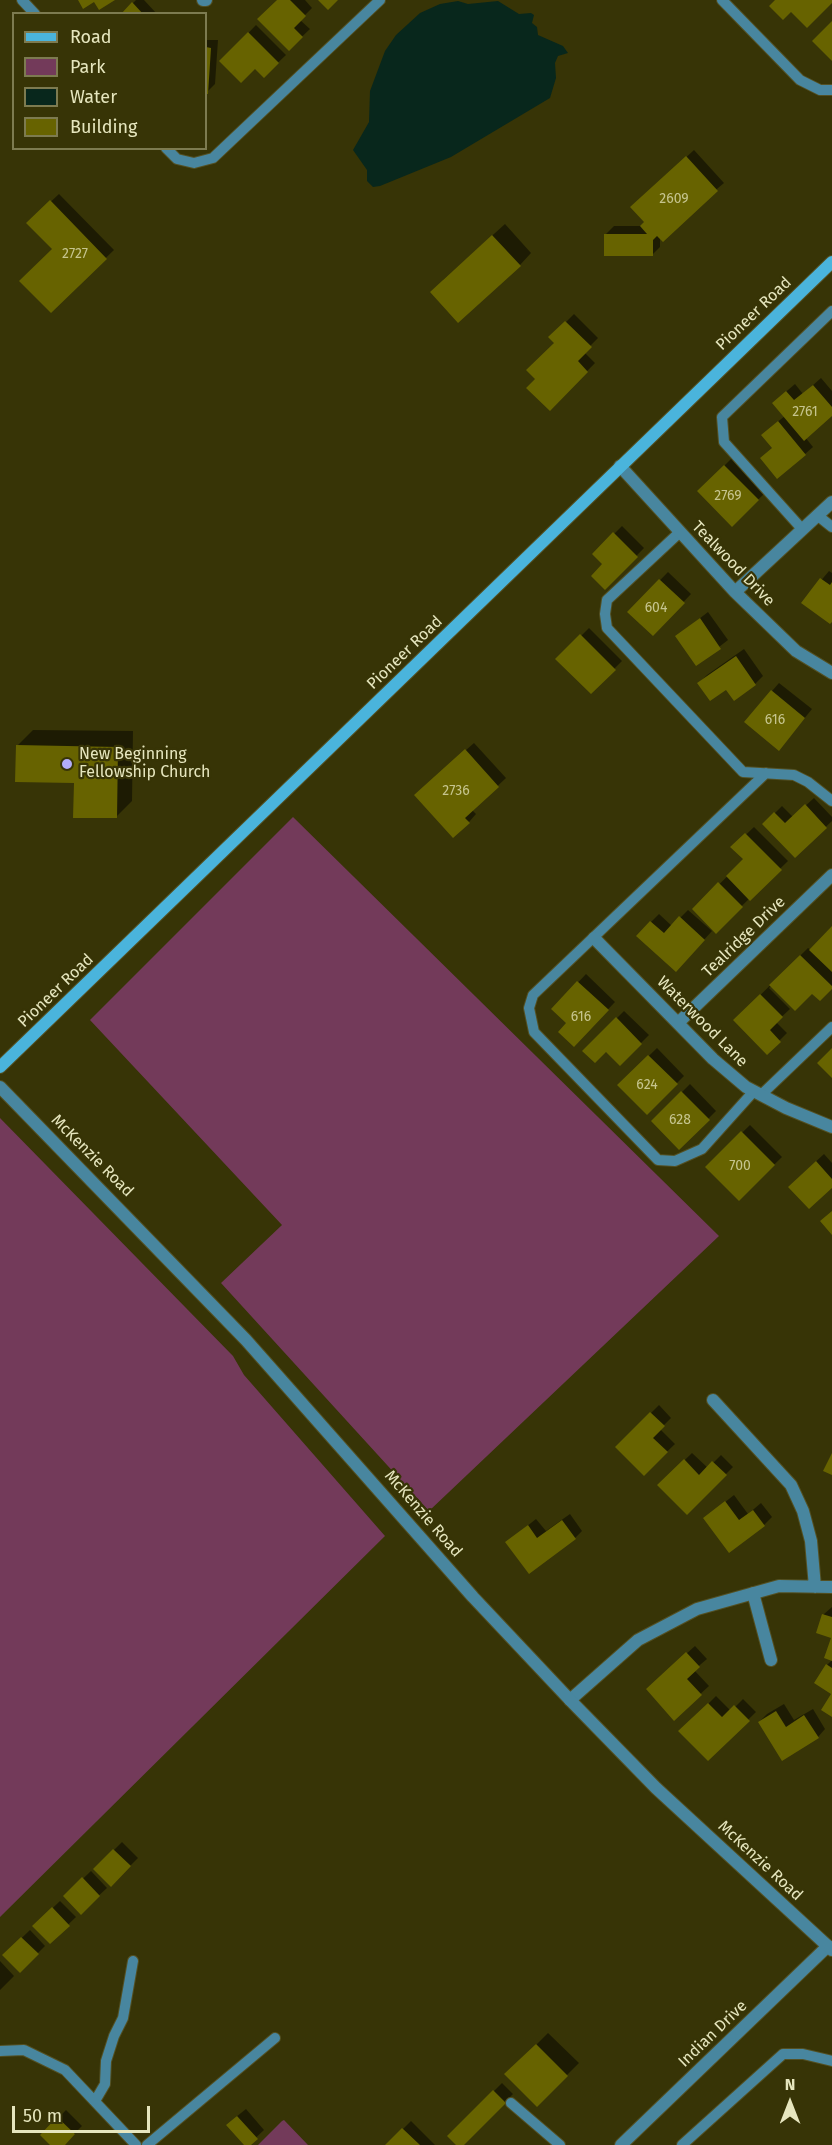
<!DOCTYPE html>
<style>
body{margin:0}
#map{position:relative;width:832px;height:2145px;overflow:hidden;background:#373406;font-family:"Fira Sans",sans-serif}
canvas{display:block}
.legend{position:absolute;left:12px;top:12px;width:195px;height:138px;box-sizing:border-box;background:#373406;border:2px solid #7d7b50;margin:0;padding:8px 10px;list-style:none;font-size:18px;color:#e6e6be}
.legend li{display:flex;align-items:center;gap:12px;height:30px}
.legend b{width:30px;border:2px solid #7d7b50}
.north{position:absolute;left:760px;top:2073px;width:60px;height:60px;-webkit-text-stroke:4px #373406;paint-order:stroke;rotate:0deg;font-size:16px;font-weight:700;line-height:24px;text-align:center;color:#e6e6be}
.north::after{content:'';display:block;margin:auto;width:21px;height:27px;background:#e6e6be;clip-path:polygon(50% 0,100% 100%,50% 72%,0 100%)}
.scale{position:absolute;left:12px;top:2106px;width:138px;height:27px;box-sizing:border-box;border:3px solid #e6e6be;border-top:0;padding-left:8px;font-size:18px;line-height:21px;white-space:nowrap;color:#e6e6be;-webkit-text-stroke:4px #373406;paint-order:stroke}
</style>
<div id="map">
<canvas width="832" height="2145"></canvas>
<ul class="legend">
<li><b style="height:8px;background:#4ab4dc"></b>Road</li>
<li><b style="height:16px;background:#733a5a"></b>Park</li>
<li><b style="height:16px;background:#08271c"></b>Water</li>
<li><b style="height:16px;background:#676300"></b>Building</li>
</ul>
<div class="north">N</div>
<div class="scale">50 m</div>
</div>
<script>
const ctx = document.querySelector('canvas').getContext('2d');
ctx.lineJoin = 'round';
function fillPath(path, color) { ctx.fillStyle = color; ctx.fill(path, 'evenodd'); }
const poly = rows => new Path2D(rows.map(r => 'M' + r).join(''));
function strokePath(path, color, width, dash) { ctx.strokeStyle = color; ctx.lineWidth = width; ctx.lineCap = dash ? 'butt' : 'round'; ctx.setLineDash(dash || []); ctx.stroke(path); }
function label(font, color, halo, rows, align = 'center') {
  ctx.font = font + ' "Fira Sans",sans-serif'; ctx.lineWidth = 4.5; ctx.setLineDash([]); ctx.textBaseline = 'middle'; ctx.strokeStyle = halo; ctx.fillStyle = color; for (const [text, x, y, turn = 0] of rows) {
    ctx.save(); ctx.translate(x, y); ctx.rotate((+turn || 0) * Math.PI / 180); ctx.textAlign = isNaN(turn) ? turn : align; if (halo) ctx.strokeText(text, 0, 0); ctx.fillText(text, 0, 0); ctx.restore();
  }
}
const green = poly([
 [293,817,719,1236,429,1511,221,1283,282,1225,90,1020],
 [0,1118,233,1356,244,1375,385,1536,0,1917],
 [284,2120,308,2145,258,2145,282,2121]
]);
const water = poly([
 [458,1,468,4,498,1,519,14,531,13,534,15,532,23,537,27,538,35,563,46,568,53,558,56,555,63,556,78,550,98,451,157,380,186,373,187,367,181,367,170,353,150,369,122,370,91,385,51,396,35,420,13,440,4]
]);
const shadow = poly([
 [136,0,144,0,157,14,122,14],
 [279,0,305,0,312,8,300,20,310,29,289,49],
 [256,25,286,55,264,76,255,67,221,61],
 [206,40,218,40,215,84,207,92,206,92],
 [694,150,724,183,660,237,660,247,652,255,606,234,614,226,642,226,646,222,640,200],
 [59,194,114,250,51,311,54,249,28,223],
 [505,224,531,253,520,265,443,280],
 [574,314,598,338,584,352,595,363,550,409,537,379,556,342,551,337],
 [821,378,832,391,832,414,805,437,813,447,805,454,774,448,771,427,785,416,781,396,795,384,803,394],
 [732,458,766,492,732,525,699,491],
 [622,526,644,548,605,588,604,564,594,554],
 [829,571,832,573,832,620,803,602],
 [668,572,691,594,653,634,629,612],
 [708,612,728,640,697,664,677,636],
 [589,628,622,661,591,692,558,659],
 [744,649,763,676,755,684,726,687,699,683,707,675],
 [779,683,812,709,786,741,772,691],
 [33,730,133,731,132,801,116,817,75,781,17,746],
 [474,743,506,778,472,810,476,814,469,822,423,788],
 [814,798,832,817,832,821,795,856,764,824,782,806,793,817],
 [754,827,788,861,716,931,694,909,745,859,733,847],
 [688,910,712,931,684,962,651,922,659,914,672,926],
 [832,928,832,987,812,992,771,986,769,988,790,1009,776,1022,787,1033,767,1053,735,1020,808,948,811,950],
 [586,974,615,1002,574,1045,568,1023,553,1009],
 [624,1011,649,1035,620,1064,606,1050,584,1051],
 [657,1048,684,1076,647,1113,619,1085],
 [690,1084,716,1111,679,1148,653,1121],
 [750,1125,782,1157,739,1199,707,1167],
 [824,1154,832,1163,832,1186,797,1179],
 [659,1405,671,1418,660,1429,675,1444,644,1474,617,1447],
 [692,1453,708,1468,721,1455,733,1467,687,1513,659,1485],
 [734,1495,748,1514,761,1503,772,1517,764,1525,705,1518],
 [570,1514,582,1531,575,1538,507,1542,536,1519,546,1531],
 [832,1607,832,1636,818,1632,824,1614],
 [695,1646,707,1659,694,1670,709,1686,674,1718,655,1682],
 [832,1660,832,1692,827,1665],
 [716,1696,731,1711,743,1699,756,1712,708,1759,681,1731],
 [784,1704,794,1720,813,1709,825,1729,818,1737,759,1722,767,1714],
 [122,1842,138,1858,111,1885,95,1869],
 [91,1871,107,1888,81,1912,65,1896],
 [60,1901,76,1917,50,1942,34,1926],
 [30,1930,45,1946,20,1971,4,1955],
 [0,1961,14,1976,0,1990],
 [548,2033,579,2063,537,2105,507,2074],
 [502,2083,513,2094,462,2145,458,2145,449,2136],
 [246,2109,264,2130,248,2145,246,2145,236,2117],
 [66,2110,82,2126,63,2145,52,2145,42,2135],
 [411,2121,435,2145,387,2145]
]);
const building = poly([
 [78,0,115,0,99,10,94,2,83,9],
 [277,0,290,0,306,16,294,28,303,37,289,51,257,19],
 [318,0,338,0,328,10],
 [775,0,832,0,832,3,807,28,791,12,783,20,769,6],
 [132,2,143,14,121,14],
 [832,21,832,61,812,41],
 [248,32,279,63,264,78,255,69,241,83,219,61],
 [206,47,211,48,208,94,206,94],
 [686,156,718,191,663,242,657,236,653,240,653,256,604,256,604,234,647,234,640,226,644,222,630,207],
 [50,200,107,259,51,313,19,281,52,249,26,223],
 [492,235,521,266,458,323,430,292],
 [565,321,592,347,578,361,588,372,550,411,526,388,535,379,526,370,554,343,548,337],
 [813,385,832,407,832,416,804,441,772,403,786,391,794,400],
 [778,421,806,455,777,479,760,458,772,448,761,435],
 [724,465,759,500,732,527,697,491],
 [613,532,638,557,605,590,591,576,602,564,592,554],
 [820,578,830,585,832,582,832,622,830,624,801,603],
 [659,579,685,603,653,636,627,612],
 [700,618,721,649,696,666,675,636],
 [580,634,616,670,591,694,555,659],
 [736,656,756,685,734,701,726,690,710,701,697,683],
 [771,690,805,718,779,751,744,722],
 [16,745,118,747,117,818,73,818,74,783,15,782],
 [465,749,499,787,465,818,470,823,453,838,414,795],
 [805,804,827,828,795,858,762,824,774,812,785,823],
 [745,833,782,870,750,901,726,876,743,859,730,847],
 [718,882,743,907,716,934,692,909],
 [679,916,705,940,676,972,636,936,650,921,664,933],
 [832,926,832,972,809,950],
 [800,955,832,986,832,989,820,1001,812,994,795,1011,769,985],
 [577,981,609,1010,574,1047,558,1032,566,1023,551,1009],
 [760,994,783,1017,770,1030,781,1042,767,1055,733,1020],
 [616,1017,642,1044,620,1066,606,1052,595,1063,582,1051],
 [832,1048,832,1078,817,1063],
 [648,1055,678,1084,647,1115,617,1085],
 [681,1091,710,1120,679,1150,651,1121],
 [741,1131,775,1165,739,1201,705,1167],
 [816,1161,832,1179,832,1188,809,1209,788,1187],
 [832,1211,832,1235,820,1221],
 [650,1412,665,1426,653,1438,668,1452,644,1476,615,1447],
 [832,1453,832,1475,823,1471],
 [684,1459,699,1475,712,1461,727,1475,687,1515,657,1485],
 [725,1501,739,1520,753,1510,765,1526,729,1553,703,1518],
 [562,1520,576,1539,529,1574,505,1542,528,1525,537,1538],
 [822,1614,832,1617,832,1661,824,1658,831,1638,816,1633],
 [686,1652,700,1667,687,1679,702,1695,674,1721,646,1689],
 [826,1664,832,1668,832,1717,821,1710,831,1694,814,1683],
 [708,1703,722,1717,734,1705,750,1721,708,1761,678,1731],
 [776,1711,786,1727,804,1715,819,1738,782,1761,758,1722],
 [113,1849,131,1866,111,1887,93,1869],
 [82,1877,100,1896,81,1915,63,1896],
 [52,1907,70,1926,50,1944,32,1926],
 [21,1937,39,1954,20,1973,2,1955],
 [536,2044,568,2076,537,2107,504,2074],
 [493,2090,506,2103,464,2145,456,2145,447,2136],
 [237,2116,258,2139,251,2145,244,2145,226,2125],
 [57,2117,75,2134,65,2145,50,2145,40,2135],
 [402,2128,420,2145,385,2145]
]);
const service = poly([
 [22,0,35,14],
 [722,0,800,80,820,90,832,90],
 [166,148,177,159,194,163,213,158,380,0],
 [817,515,832,527],
 [802,529,724,442,722,417,832,311],
 [680,532,607,600,605,614,607,628,743,772,794,775,808,782,832,801],
 [754,1091,702,1149,675,1161,658,1160,534,1032,529,1008,533,995,766,773],
 [761,1095,832,1027],
 [0,2051,24,2050,65,2070,136,2145],
 [95,2101,105,2084,106,2061,114,2036,123,2018,133,1961],
 [511,2103,560,2145],
 [147,2145,275,2038],
 [682,2145,783,2054,803,2054,832,2061]
]);
const minor = poly([
 [203,0,206,0],
 [620,466,735,592,796,651,832,673],
 [735,592,832,502],
 [594,938,713,1059,746,1087,786,1108,832,1127],
 [679,1022,832,875],
 [713,1400,791,1485,803,1511,811,1541,815,1587],
 [753,1593,771,1660],
 [570,1700,638,1640,697,1609,779,1586,832,1587],
 [621,2145,828,1946]
]);
const tertiary = poly([
 [0,1087,246,1340,473,1597,570,1700,656,1788,832,1950]
]);
const secondary = poly([
 [0,1067,832,262]
]);
const markers = [
 [67,764,6,"#b2adf9"]
];
const numberNames = [
 ["2609",674,199],
 ["2727",75,254],
 ["2761",805,412],
 ["2769",728,496],
 ["604",656,608],
 ["616",775,720],
 ["2736",456,791],
 ["616",581,1017],
 ["624",647,1085],
 ["628",680,1120],
 ["700",740,1166]
];
const streetNames = [
 ["Pioneer Road",754,314,-44],
 ["Tealwood Drive",733,564,46],
 ["Pioneer Road",405,653,-44],
 ["Tealridge Drive",744,937,-44],
 ["Pioneer Road",56,991,-44],
 ["Waterwood Lane",702,1022,45],
 ["McKenzie Road",92,1156,45],
 ["McKenzie Road",423,1514,49],
 ["McKenzie Road",760,1861,43],
 ["Indian Drive",713,2034,-44]
];
const poiNames = [
 ["New Beginning",79,755],
 ["Fellowship Church",79,773]
];
fillPath(green, '#733a5a');
fillPath(water, '#08271c');
fillPath(shadow, '#0007');
fillPath(building, '#676300');
strokePath(service, '#535023', 12);
strokePath(minor, '#535023', 14);
strokePath(tertiary, '#535023', 14);
strokePath(secondary, '#535023', 14);
strokePath(service, '#48869f', 10);
strokePath(minor, '#48869f', 12);
strokePath(tertiary, '#48869f', 12);
strokePath(secondary, '#4ab4dc', 12);
for (const [x, y, r, color] of markers) { const dot = new Path2D(); dot.arc(x, y, r, 0, 2 * Math.PI); ctx.fillStyle = color; ctx.fill(dot); strokePath(dot, '#373406', 2); }
label('14px', '#c6c58e', null, numberNames);
label('16px', '#e6e6be', '#373406', streetNames);
label('16px', '#e6e6be', '#373406', poiNames, 'left');
</script>
